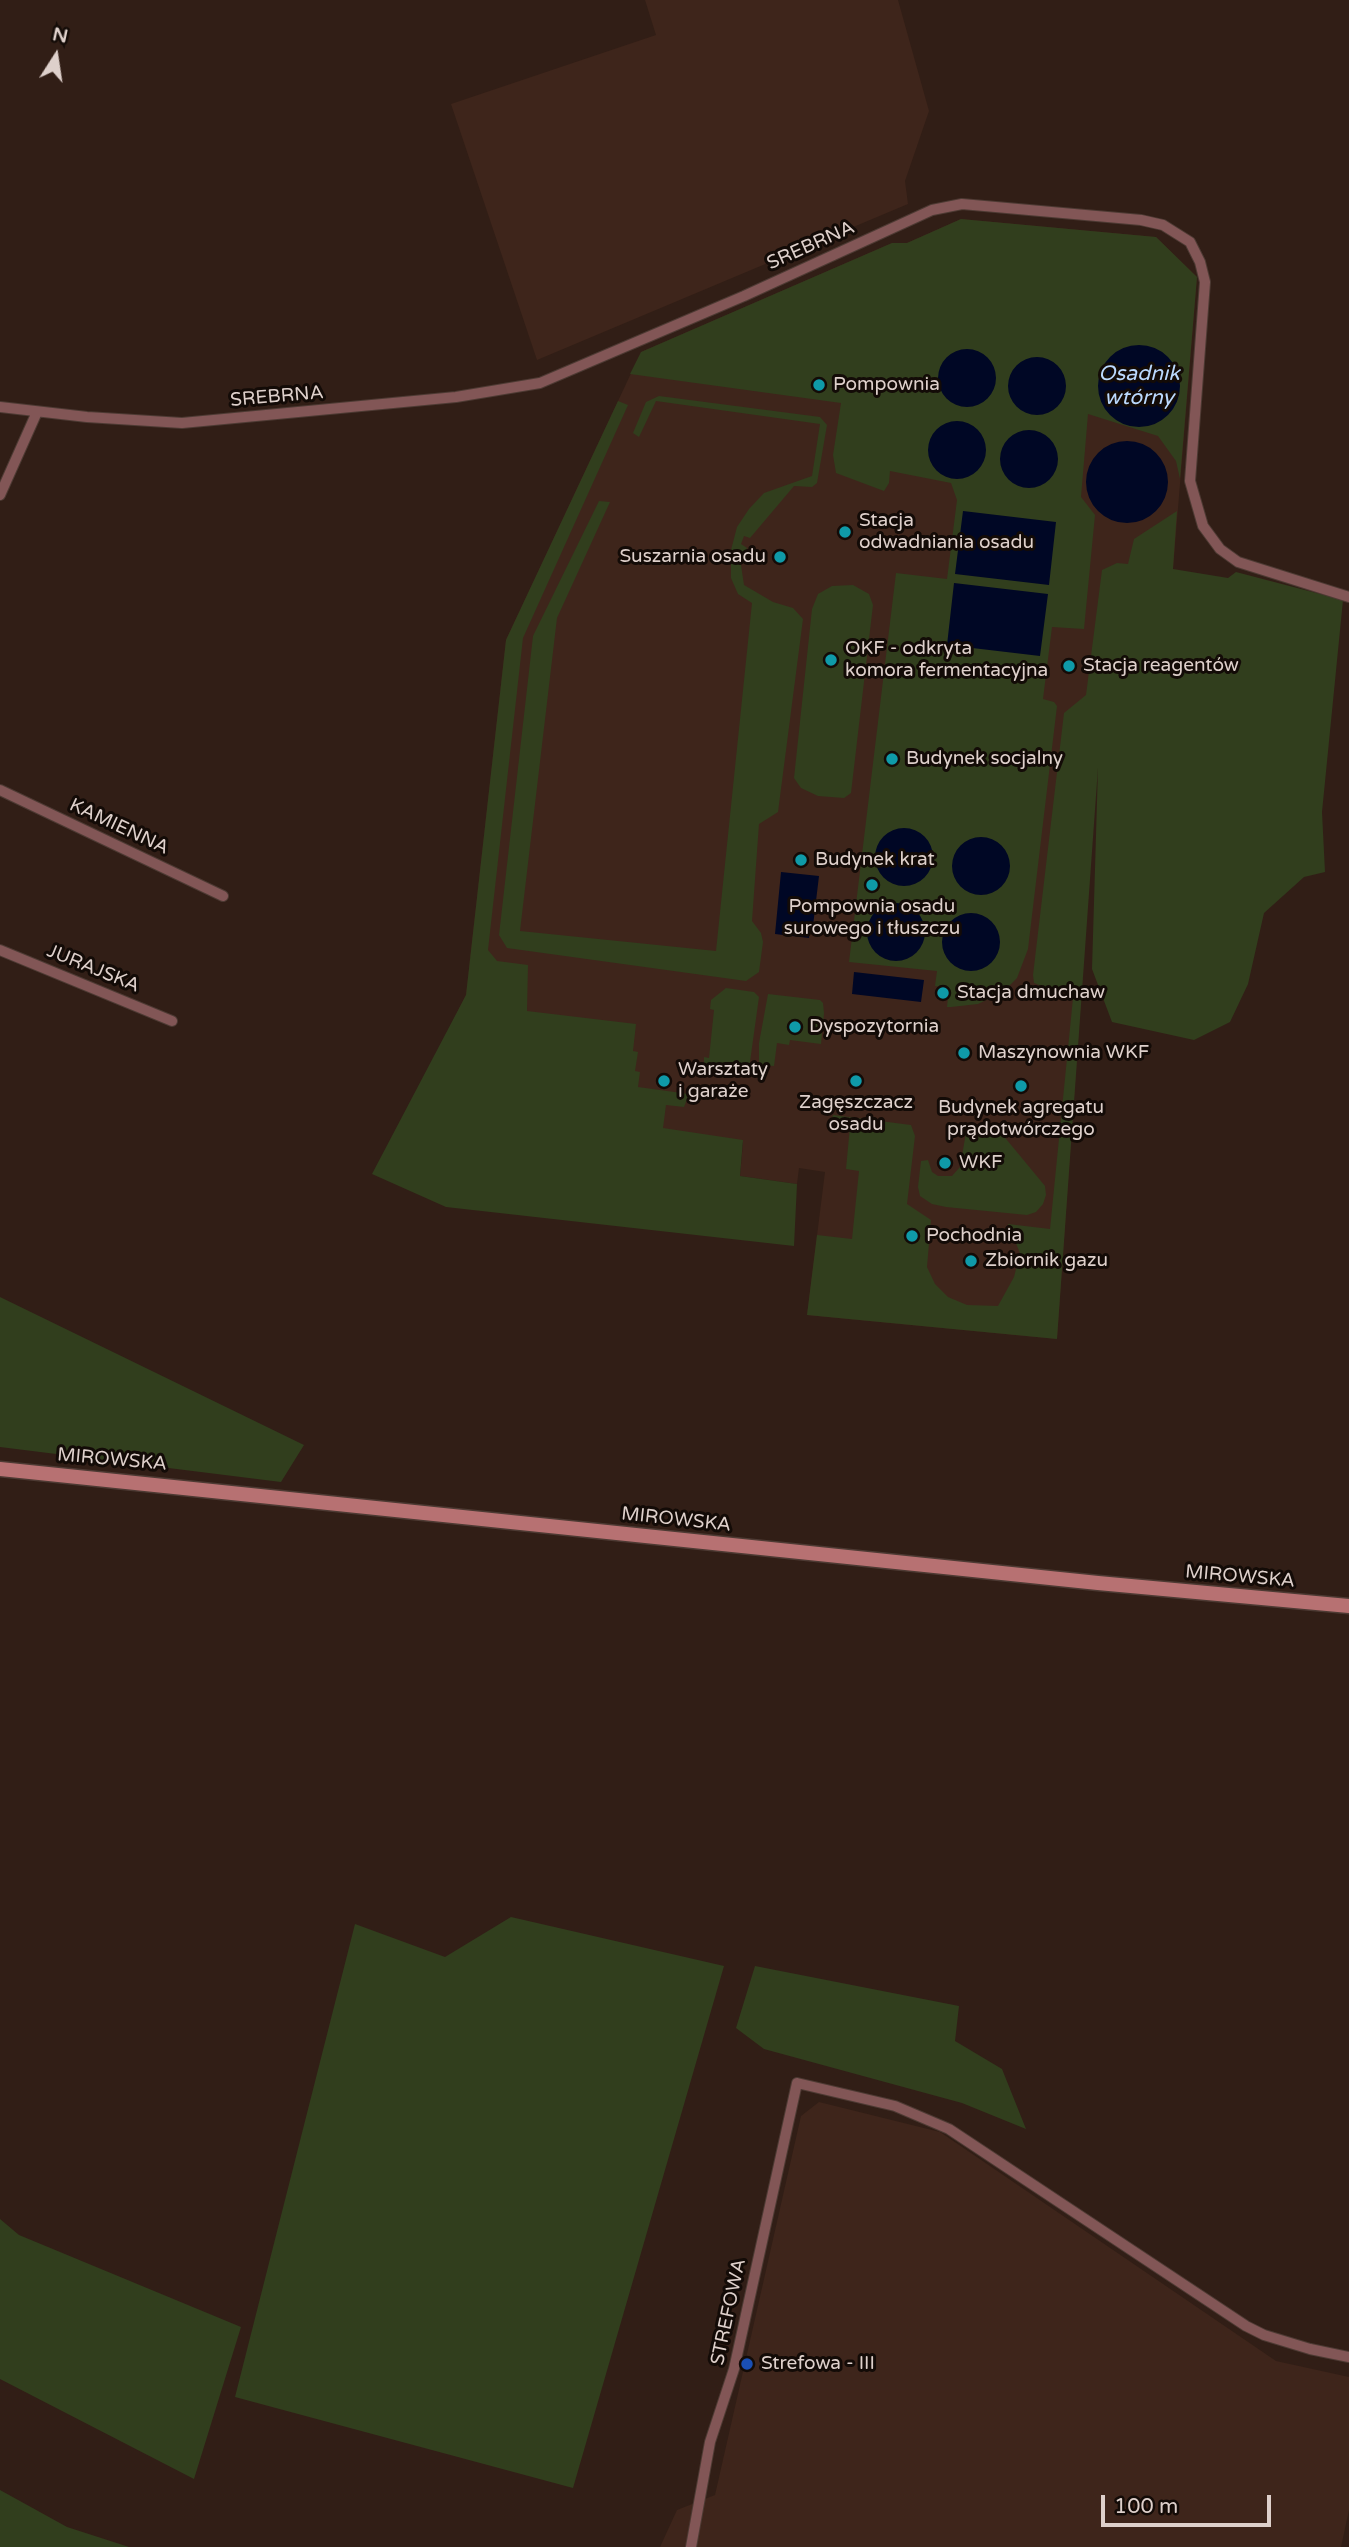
<!DOCTYPE html>
<meta charset="utf-8">
<style>
body{margin:0}
#map{position:relative;width:1349px;height:2547px;overflow:hidden;background:#311e16;font-family:"Varela Round",sans-serif}
canvas{display:block}
.north{position:absolute;left:21px;top:21px;width:70px;height:70px;-webkit-text-stroke:5px #130b07;paint-order:stroke;rotate:12deg;font-size:19px;font-weight:700;line-height:28px;text-align:center;color:#ded0cb}
.north::after{content:'';display:block;margin:auto;width:24px;height:32px;background:#ded0cb;clip-path:polygon(50% 0,100% 100%,50% 72%,0 100%)}
.scale{position:absolute;left:1101px;top:2495px;width:170px;height:32px;box-sizing:border-box;border:4px solid #ded0cb;border-top:0;padding-left:9px;font-size:21px;line-height:24px;white-space:nowrap;color:#ded0cb;-webkit-text-stroke:5px #130b07;paint-order:stroke}
</style>
<div id="map">
<canvas width="1349" height="2547"></canvas>
<div class="north">N</div>
<div class="scale">100 m</div>
</div>
<script>
const ctx = document.querySelector('canvas').getContext('2d');
ctx.lineJoin = 'round';
function fillPath(path, color) { ctx.fillStyle = color; ctx.fill(path, 'evenodd'); }
const poly = rows => new Path2D(rows.map(r => 'M' + r).join(''));
function strokePath(path, color, width, dash) { ctx.strokeStyle = color; ctx.lineWidth = width; ctx.lineCap = dash ? 'butt' : 'round'; ctx.setLineDash(dash || []); ctx.stroke(path); }
function label(font, color, halo, rows, align = 'center') {
  ctx.font = font + ' "Varela Round",sans-serif'; ctx.lineWidth = 6; ctx.setLineDash([]); ctx.textBaseline = 'middle'; ctx.strokeStyle = halo; ctx.fillStyle = color; for (const [text, x, y, turn = 0] of rows) {
    ctx.save(); ctx.translate(x, y); ctx.rotate((+turn || 0) * Math.PI / 180); ctx.textAlign = isNaN(turn) ? turn : align; if (halo) ctx.strokeText(text, 0, 0); ctx.fillText(text, 0, 0); ctx.restore();
  }
}
const built = poly([
 [645,0,898,0,929,111,905,181,908,204,537,360,451,104,656,35],
 [961,219,1156,237,1197,277,1173,569,1103,689,1057,1339,807,1315,825,1172,799,1168,797,1184,740,1176,743,1143,418,1089,466,995,506,640,641,352,892,243,907,243],
 [819,2102,940,2132,1276,2361,1349,2377,1349,2510,1341,2547,660,2547,677,2510,715,2495,801,2116]
]);
const green = poly([
 [961,219,1156,237,1197,277,1180,479,1176,461,1158,436,1088,414,1081,497,1095,515,1084,629,1052,627,1043,699,1054,702,1057,706,1028,949,1017,978,1003,992,978,1004,951,1007,947,1007,949,988,935,986,937,971,849,962,896,573,947,579,957,500,951,483,890,471,889,483,884,491,836,473,833,455,841,403,630,374,641,352,892,243,907,243],
 [659,396,820,417,827,425,817,483,812,487,794,486,750,538,744,536,741,544,747,548,741,565,744,585,773,602,793,608,803,619,778,812,759,824,752,921,761,933,763,942,759,972,746,981,507,948,499,935,533,636,599,501,610,502,557,618,520,931,716,951,752,603,738,594,731,578,731,550,737,527,749,509,764,493,812,476,820,424,656,401,639,437,633,433,646,402],
 [618,401,628,405,523,638,488,950,497,961,528,965,527,1011,636,1024,633,1051,638,1052,635,1071,640,1072,638,1087,689,1094,684,1107,666,1105,663,1128,743,1140,740,1176,797,1184,794,1246,446,1207,372,1174,466,995,506,640],
 [1177,511,1173,569,1228,578,1236,572,1343,600,1322,812,1325,872,1304,877,1264,913,1248,984,1230,1022,1194,1040,1112,1022,1092,969,1098,768,1057,1339,807,1315,817,1235,852,1239,859,1171,846,1169,850,1126,831,1123,833,1115,911,1125,915,1136,907,1204,931,1220,927,1267,935,1284,948,1297,967,1305,998,1306,1014,1277,1020,1253,1008,1224,1050,1229,1073,998,1070,993,1047,988,1034,983,1033,975,1064,713,1086,695,1102,570,1117,563,1128,564,1134,539],
 [853,585,869,594,873,605,851,793,844,798,818,796,801,788,794,778,812,609,818,594,832,586],
 [726,988,754,992,759,997,749,1069,704,1063,704,1057,709,1058,714,1010,710,1009,711,1000],
 [768,994,820,1000,823,1003,824,1013,821,1044,790,1040,789,1045,777,1043,774,1066,759,1065,759,1043],
 [967,1127,997,1131,1002,1134,1045,1186,1046,1195,1043,1204,1036,1212,1027,1215,946,1207,932,1204,920,1196,918,1187,921,1161,928,1160,932,1172,938,1176,952,1176,960,1167],
 [0,1297,304,1445,281,1482,0,1447],
 [511,1917,724,1966,573,2488,235,2397,355,1924,445,1957],
 [755,1966,959,2006,955,2041,1002,2069,1026,2129,962,2103,764,2049,736,2028],
 [0,2219,19,2235,241,2327,194,2479,0,2379],
 [0,2490,67,2527,129,2547,0,2547]
]);
const water = poly([
 '1098 386a41 41 0 1 1 82 0a41 41 0 1 1-82 0Z',
 '938 378a29 29 0 1 1 58 0a29 29 0 1 1-58 0Z',
 '1008 386a29 29 0 1 1 58 0a29 29 0 1 1-58 0Z',
 '928 450a29 29 0 1 1 58 0a29 29 0 1 1-58 0Z',
 '1000 459a29 29 0 1 1 58 0a29 29 0 1 1-58 0Z',
 '1086 482a41 41 0 1 1 82 0a41 41 0 1 1-82 0Z',
 [963,511,1056,522,1049,585,955,574],
 [954,583,1048,594,1040,656,947,645],
 '875 857a29 29 0 1 1 58 0a29 29 0 1 1-58 0Z',
 '952 866a29 29 0 1 1 58 0a29 29 0 1 1-58 0Z',
 [781,872,819,876,813,926,810,926,809,938,775,934],
 '867 932a29 29 0 1 1 58 0a29 29 0 1 1-58 0Z',
 '942 942a29 29 0 1 1 58 0a29 29 0 1 1-58 0Z',
 [854,972,924,980,921,1002,852,994]
]);
const street = poly([
 [0,407,87,417,182,423,456,397,540,383,744,296,932,210,962,204,1141,220,1163,225,1190,242,1200,262,1205,282,1190,481,1203,526,1220,549,1238,562,1349,597],
 [0,495,37,412],
 [0,790,223,896],
 [0,950,172,1021],
 [691,2547,710,2442,734,2369,797,2083,895,2106,949,2129,1246,2326,1264,2335,1310,2349,1349,2357]
]);
const secondary = poly([
 [0,1469,1098,1583,1349,1606]
]);
const markers = [
 [819,385,7,"#0f9aa8"],
 [845,532,7,"#0f9aa8"],
 [780,557,7,"#0f9aa8"],
 [831,660,7,"#0f9aa8"],
 [1069,666,7,"#0f9aa8"],
 [892,759,7,"#0f9aa8"],
 [801,860,7,"#0f9aa8"],
 [872,885,7,"#0f9aa8"],
 [943,993,7,"#0f9aa8"],
 [795,1027,7,"#0f9aa8"],
 [964,1053,7,"#0f9aa8"],
 [664,1081,7,"#0f9aa8"],
 [856,1081,7,"#0f9aa8"],
 [1021,1086,7,"#0f9aa8"],
 [945,1163,7,"#0f9aa8"],
 [912,1236,7,"#0f9aa8"],
 [971,1261,7,"#0f9aa8"],
 [747,2364,7,"#1a4fb4"]
];
const streetNames = [
 ["SREBRNA",811,246,-24],
 ["SREBRNA",277,397,-5],
 ["KAMIENNA",119,827,25],
 ["JURAJSKA",93,969,22],
 ["MIROWSKA",112,1460,5],
 ["MIROWSKA",676,1520,6],
 ["MIROWSKA",1240,1577,5],
 ["STREFOWA",729,2312,-78]
];
const poiNames = [
 ["Pompownia",833,385],
 ["Stacja",859,521],
 ["odwadniania osadu",859,543],
 ["Suszarnia osadu",766,557,"right"],
 ["OKF - odkryta",845,649],
 ["komora fermentacyjna",845,671],
 ["Stacja reagentów",1083,666],
 ["Budynek socjalny",906,759],
 ["Budynek krat",815,860],
 ["Pompownia osadu",872,907,"center"],
 ["surowego i tłuszczu",872,929,"center"],
 ["Stacja dmuchaw",957,993],
 ["Dyspozytornia",809,1027],
 ["Maszynownia WKF",978,1053],
 ["Warsztaty",678,1070],
 ["i garaże",678,1092],
 ["Zagęszczacz",856,1103,"center"],
 ["osadu",856,1125,"center"],
 ["Budynek agregatu",1021,1108,"center"],
 ["prądotwórczego",1021,1130,"center"],
 ["WKF",959,1163],
 ["Pochodnia",926,1236],
 ["Zbiornik gazu",985,1261],
 ["Strefowa - III",761,2364]
];
const waterNames = [
 ["Osadnik",1139,374],
 ["wtórny",1139,398]
];
fillPath(built, '#3e251b');
fillPath(green, '#313e1d');
fillPath(water, '#000725');
strokePath(street, '#4d3a33', 12);
strokePath(secondary, '#4d3a33', 17);
strokePath(street, '#825656', 10);
strokePath(secondary, '#b77172', 14);
for (const [x, y, r, color] of markers) { const dot = new Path2D(); dot.arc(x, y, r, 0, 2 * Math.PI); ctx.fillStyle = color; ctx.fill(dot); strokePath(dot, '#130b07', 2.5); }
label('19px', '#ded0cb', '#130b07', streetNames);
label('19px', '#ded0cb', '#130b07', poiNames, 'left');
label('italic 21px', '#bbd9fe', '#130b07', waterNames);
</script>
